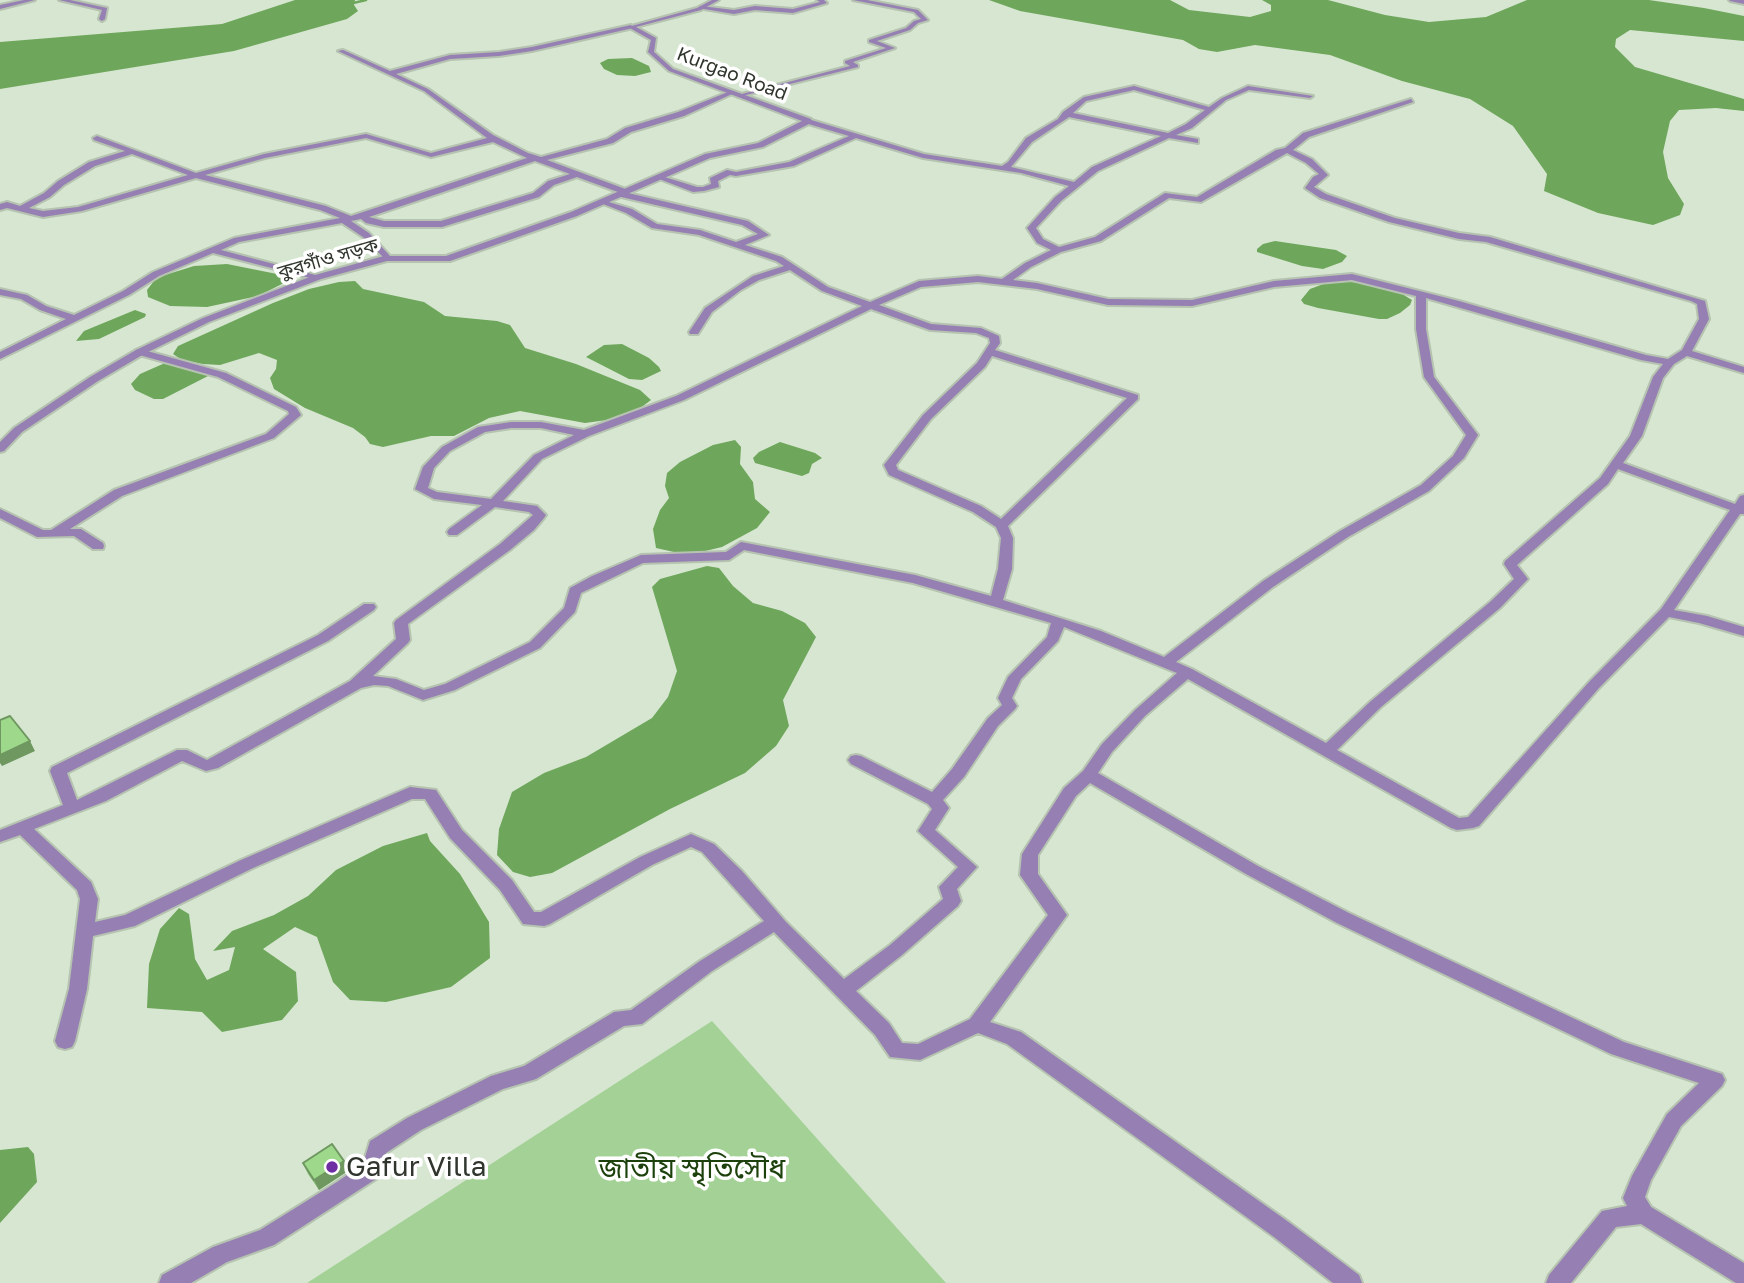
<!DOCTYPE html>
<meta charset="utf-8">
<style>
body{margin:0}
canvas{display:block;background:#d6e6d1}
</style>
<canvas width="1744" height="1283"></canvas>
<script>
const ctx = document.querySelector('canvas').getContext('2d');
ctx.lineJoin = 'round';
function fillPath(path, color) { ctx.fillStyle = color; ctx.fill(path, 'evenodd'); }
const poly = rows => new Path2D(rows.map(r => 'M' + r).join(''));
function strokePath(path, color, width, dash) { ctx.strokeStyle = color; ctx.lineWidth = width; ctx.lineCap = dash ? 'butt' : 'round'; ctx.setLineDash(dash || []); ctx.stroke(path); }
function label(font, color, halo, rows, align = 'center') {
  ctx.font = font + ' "Golos Text","Noto Sans Bengali",sans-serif'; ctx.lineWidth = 7; ctx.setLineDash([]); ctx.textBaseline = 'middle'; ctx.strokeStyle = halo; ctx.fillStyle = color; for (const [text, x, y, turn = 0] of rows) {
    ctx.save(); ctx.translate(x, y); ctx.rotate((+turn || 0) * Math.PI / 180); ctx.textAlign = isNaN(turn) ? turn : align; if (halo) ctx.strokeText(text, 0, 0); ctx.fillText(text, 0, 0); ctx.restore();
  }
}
const green = poly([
 [712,1021,946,1283,307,1283]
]);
const water = poly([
 [295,0,355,0,354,5,358,11,347,19,234,51,0,89,0,42,222,24],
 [989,0,1170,0,1189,10,1250,17,1271,11,1271,5,1262,0,1328,0,1385,15,1429,22,1486,17,1527,0,1649,0,1704,8,1744,16,1744,41,1630,30,1616,39,1615,47,1635,67,1744,99,1744,111,1716,108,1679,110,1670,121,1663,152,1668,178,1684,204,1680,215,1653,225,1598,213,1544,191,1547,174,1513,126,1470,99,1402,81,1330,55,1255,45,1217,52,1199,49,1183,40,1020,11],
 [632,58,649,66,651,72,635,76,617,75,604,69,600,63,608,59],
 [1275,241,1336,250,1347,256,1342,262,1323,269,1302,266,1257,252,1257,249,1263,244],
 [227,264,292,277,286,282,258,296,207,307,170,306,148,297,147,290,154,281,165,275,194,266],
 [1334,280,1369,284,1399,292,1412,300,1410,305,1400,313,1387,319,1379,319,1318,308,1304,304,1301,300,1310,289],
 [355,281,363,289,424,302,445,316,497,321,510,325,525,348,576,364,640,390,651,400,639,409,607,420,585,423,520,411,489,418,454,436,431,436,383,447,370,444,365,437,353,428,305,408,274,389,270,378,276,369,277,360,259,353,220,365,203,364,182,360,173,354,178,346,273,303,309,289,339,282],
 [135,310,146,314,145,317,99,339,76,341,84,331],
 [622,344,649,358,659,367,661,371,642,380,629,379,586,357,604,345],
 [165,363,176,365,210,375,163,399,154,399,135,390,131,384,140,374],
 [735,440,741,447,740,464,753,482,755,499,770,512,757,528,722,547,697,553,674,552,656,548,653,529,660,510,669,498,665,486,667,473,680,462,713,445],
 [780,442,815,453,822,458,812,464,809,473,802,476,755,463,753,458,759,452],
 [707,566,719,568,733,586,753,603,782,611,805,623,816,637,783,700,789,726,776,746,745,773,670,809,552,873,530,877,513,872,497,855,499,829,512,792,544,773,586,757,652,718,668,697,677,671,652,587,660,579],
 [427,833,430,841,460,874,489,922,490,958,451,987,386,1002,350,1000,333,982,317,937,295,927,263,949,296,972,298,1001,282,1020,222,1032,202,1012,147,1008,149,964,160,929,179,908,189,914,195,959,207,980,229,970,235,947,213,951,232,931,274,915,308,896,336,870,383,846],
 [28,1147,34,1154,37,1182,0,1223,0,1150]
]);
const stream = poly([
 [349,4,366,0]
]);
const minor = poly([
 [59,0,70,0,107,8,105,19,102,21,99,19,102,10,59,0],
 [817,0,824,0,827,3,793,13,755,10,734,14,698,8,701,6,734,10,755,6,793,9,820,2,817,0],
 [853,0,867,0,918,10,928,20,918,23,910,30,877,41,895,48,853,62,858,65,858,67,738,97,738,95,850,66,845,63,845,61,886,48,869,42,869,40,906,28,914,21,921,19,914,12,853,0],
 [1729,0,1744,0,1744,4,1730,1,1729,0],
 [631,25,633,28,532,51,499,56,450,59,396,74,428,89,493,135,528,153,541,157,607,139,625,128,678,112,728,92,732,92,732,94,684,116,631,132,613,143,547,160,628,190,628,193,748,221,769,235,745,245,782,257,828,287,870,302,919,281,978,276,1002,279,1025,263,1051,250,1037,243,1027,228,1055,197,1069,186,1021,173,923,158,856,138,794,166,736,176,730,175,718,181,719,187,704,191,693,192,654,177,658,175,697,187,703,187,711,184,710,178,727,170,736,172,789,162,849,136,805,123,805,119,808,119,924,154,1002,166,1008,162,1026,138,1058,119,1063,112,1084,97,1134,86,1209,107,1222,98,1248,86,1313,96,1310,98,1249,90,1226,100,1192,128,1176,135,1198,139,1198,143,1169,138,1098,171,1061,201,1036,228,1043,239,1059,247,1095,237,1165,193,1197,197,1276,150,1285,148,1303,133,1411,99,1413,102,1309,137,1293,150,1312,159,1328,175,1314,187,1326,194,1395,218,1459,233,1490,237,1705,301,1709,319,1692,351,1744,367,1744,373,1687,356,1674,364,1663,378,1642,436,1623,463,1735,504,1740,496,1744,495,1744,514,1740,514,1674,610,1707,616,1744,627,1744,636,1699,623,1669,617,1599,688,1479,826,1473,828,1457,830,1451,828,1188,679,1145,716,1112,752,1098,773,1258,866,1349,913,1624,1042,1722,1074,1725,1080,1722,1086,1681,1126,1651,1180,1645,1197,1651,1207,1744,1263,1744,1283,1736,1283,1641,1224,1616,1227,1571,1283,1546,1283,1549,1275,1602,1211,1627,1206,1623,1198,1632,1176,1667,1114,1699,1083,1611,1054,1337,923,1246,874,1090,783,1076,796,1038,855,1038,874,1067,915,990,1022,1021,1032,1290,1223,1359,1275,1362,1283,1333,1283,1274,1237,1007,1044,978,1033,920,1060,890,1057,875,1035,774,932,712,971,642,1024,624,1026,536,1079,503,1089,421,1130,386,1153,379,1177,274,1245,227,1262,191,1283,159,1283,162,1275,213,1247,260,1230,337,1182,363,1164,370,1141,407,1118,491,1076,524,1066,614,1012,631,1010,700,961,764,921,702,852,691,847,652,865,550,924,544,926,523,924,500,890,450,838,425,799,412,799,253,868,135,926,93,936,87,989,75,1041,72,1047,65,1049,58,1047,55,1041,69,989,80,899,77,890,20,835,0,842,0,830,63,805,50,771,52,767,318,635,364,604,374,604,376,607,374,610,328,641,67,773,77,800,177,750,187,750,207,760,350,681,396,639,394,623,396,620,500,544,533,515,529,512,495,507,457,535,449,535,447,532,449,529,482,505,434,499,415,489,423,467,442,447,478,427,511,422,541,422,584,430,676,396,862,306,822,291,790,270,759,280,741,290,712,312,698,334,690,334,689,332,705,308,753,276,784,266,776,261,699,235,652,228,626,213,598,202,602,200,632,209,657,224,700,230,736,242,758,234,742,225,617,196,618,192,577,177,554,185,539,197,442,227,384,227,366,223,361,219,351,221,369,233,390,256,392,258,387,261,363,237,342,223,239,242,221,250,323,277,318,280,213,253,159,276,129,295,0,359,0,352,66,319,40,310,21,299,0,295,0,289,27,295,46,306,74,315,123,291,153,272,234,238,340,218,320,210,196,178,82,211,43,217,7,208,0,210,0,204,7,202,20,206,44,193,58,181,89,162,125,151,94,140,93,138,97,136,196,173,264,154,366,134,431,153,487,138,424,91,338,51,343,50,390,71,450,55,499,52,532,47,631,25],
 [1134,90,1205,110,1186,124,1168,133,1073,113,1086,101,1134,90],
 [1069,117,1161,136,1092,167,1074,182,1011,167,1032,142,1069,117],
 [366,138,431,157,493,142,527,158,351,216,326,206,205,175,265,158,366,138],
 [1287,153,1306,163,1319,174,1313,177,1305,188,1320,198,1389,222,1459,239,1486,242,1691,301,1697,304,1699,319,1682,350,1668,359,1646,355,1459,301,1352,274,1274,281,1192,300,1108,299,1037,283,1013,280,1031,267,1061,252,1101,241,1169,198,1201,202,1287,153],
 [132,154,188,175,78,207,43,211,29,208,50,197,64,185,95,166,132,154],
 [535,161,570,174,548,181,533,193,441,221,384,221,369,217,535,161],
 [1352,280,1416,296,1416,329,1424,377,1466,435,1453,456,1421,485,1340,531,1263,581,1164,657,1101,631,1003,600,1012,569,1013,538,1008,526,1138,399,1138,395,995,350,1000,343,999,336,981,328,931,324,879,305,921,287,978,282,1037,289,1108,305,1192,306,1274,287,1352,280],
 [1426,298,1641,360,1663,364,1653,377,1630,436,1600,478,1505,561,1504,564,1514,579,1490,602,1371,701,1326,743,1192,669,1176,662,1273,587,1348,537,1429,491,1464,458,1478,435,1434,377,1426,329,1426,298],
 [871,309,930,330,976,333,989,338,990,343,977,363,923,415,884,465,889,475,973,512,996,527,1001,538,998,569,991,596,915,575,741,542,726,552,641,555,592,576,570,588,564,608,530,642,445,684,424,690,396,679,373,676,408,643,410,640,408,624,510,550,534,530,544,518,546,515,537,506,503,501,542,459,589,436,684,400,871,309],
 [992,356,1127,398,1001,519,981,506,898,470,896,465,931,419,985,367,992,356],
 [511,428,541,428,574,435,534,455,491,499,437,492,428,488,434,468,450,451,485,432,511,428],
 [1618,469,1730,510,1661,609,1589,682,1468,817,1459,818,1337,750,1381,707,1500,608,1528,579,1517,565,1608,484,1618,469],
 [744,550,913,583,1051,623,1047,637,1008,677,998,698,1002,705,988,718,952,769,932,792,861,756,856,755,851,756,848,760,851,764,928,804,932,809,918,831,958,867,939,887,943,899,890,945,844,979,786,922,742,871,714,844,691,834,640,857,541,912,534,912,512,880,462,830,436,790,410,787,241,860,125,915,95,922,98,899,91,882,34,829,106,801,182,761,206,771,218,768,361,688,374,685,388,686,423,700,455,690,540,648,575,612,581,593,643,563,729,560,744,550],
 [1064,627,1177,673,1135,710,1102,744,1083,771,1064,788,1022,854,1020,875,1048,915,970,1019,918,1044,902,1043,889,1023,856,991,902,955,958,906,961,901,957,889,977,867,935,830,949,808,943,800,964,777,998,726,1015,709,1017,706,1012,698,1021,679,1058,641,1064,627],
 [140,349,226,373,296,407,301,415,274,438,122,496,70,529,81,529,103,543,104,546,103,549,93,549,74,536,37,537,0,518,0,509,43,530,51,530,114,490,266,434,289,414,288,411,218,377,136,354,136,350,140,349]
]);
const tertiary = poly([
 [24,0,35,0,0,9,0,5,24,0],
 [712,0,719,0,701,10,636,27,656,38,654,52,673,69,811,119,811,123,763,147,710,158,577,216,450,261,387,261,321,279,209,322,144,354,98,381,22,432,4,451,0,452,0,442,14,428,90,377,136,350,203,318,315,275,384,256,446,256,571,212,705,154,758,143,802,121,669,71,648,52,651,40,628,27,697,8,712,0]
]);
const wall = poly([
 [303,1163,348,1171,319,1190,308,1174]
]);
const shadedWall = poly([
 [30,741,35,751,2,766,0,763,0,755],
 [344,1161,348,1171,319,1190,314,1180]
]);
const building = poly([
 [10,716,30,741,0,755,0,720,10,716],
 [332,1144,344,1161,314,1180,303,1163,332,1144]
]);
const markers = [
 [332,1167,7,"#6e2fa4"]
];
const farStreetnames = [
 ["Kurgao Road",732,74,21],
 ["কুরগাঁও সড়ক",328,259,-16]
];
const nearPoinames = [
 ["Gafur Villa",346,1167]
];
const nearParknames = [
 ["জাতীয় স্মৃতিসৌধ",692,1169]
];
fillPath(green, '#a4d196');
fillPath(water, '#6ea75b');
strokePath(stream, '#6ea75b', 2.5);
strokePath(minor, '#b5c3b0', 4);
strokePath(tertiary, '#b5c3b0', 4);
fillPath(minor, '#967fb3');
fillPath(tertiary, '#967fb3');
fillPath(wall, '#88bb78');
fillPath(shadedWall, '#6f9861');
fillPath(building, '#9ed98b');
strokePath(building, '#6f9861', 2);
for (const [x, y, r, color] of markers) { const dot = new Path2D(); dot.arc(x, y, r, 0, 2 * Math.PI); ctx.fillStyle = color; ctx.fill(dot); strokePath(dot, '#fff', 2.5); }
label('19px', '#30362e', '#fff', farStreetnames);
label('28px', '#30362e', '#fff', nearPoinames, 'left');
label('28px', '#1c410c', '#fff', nearParknames);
</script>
